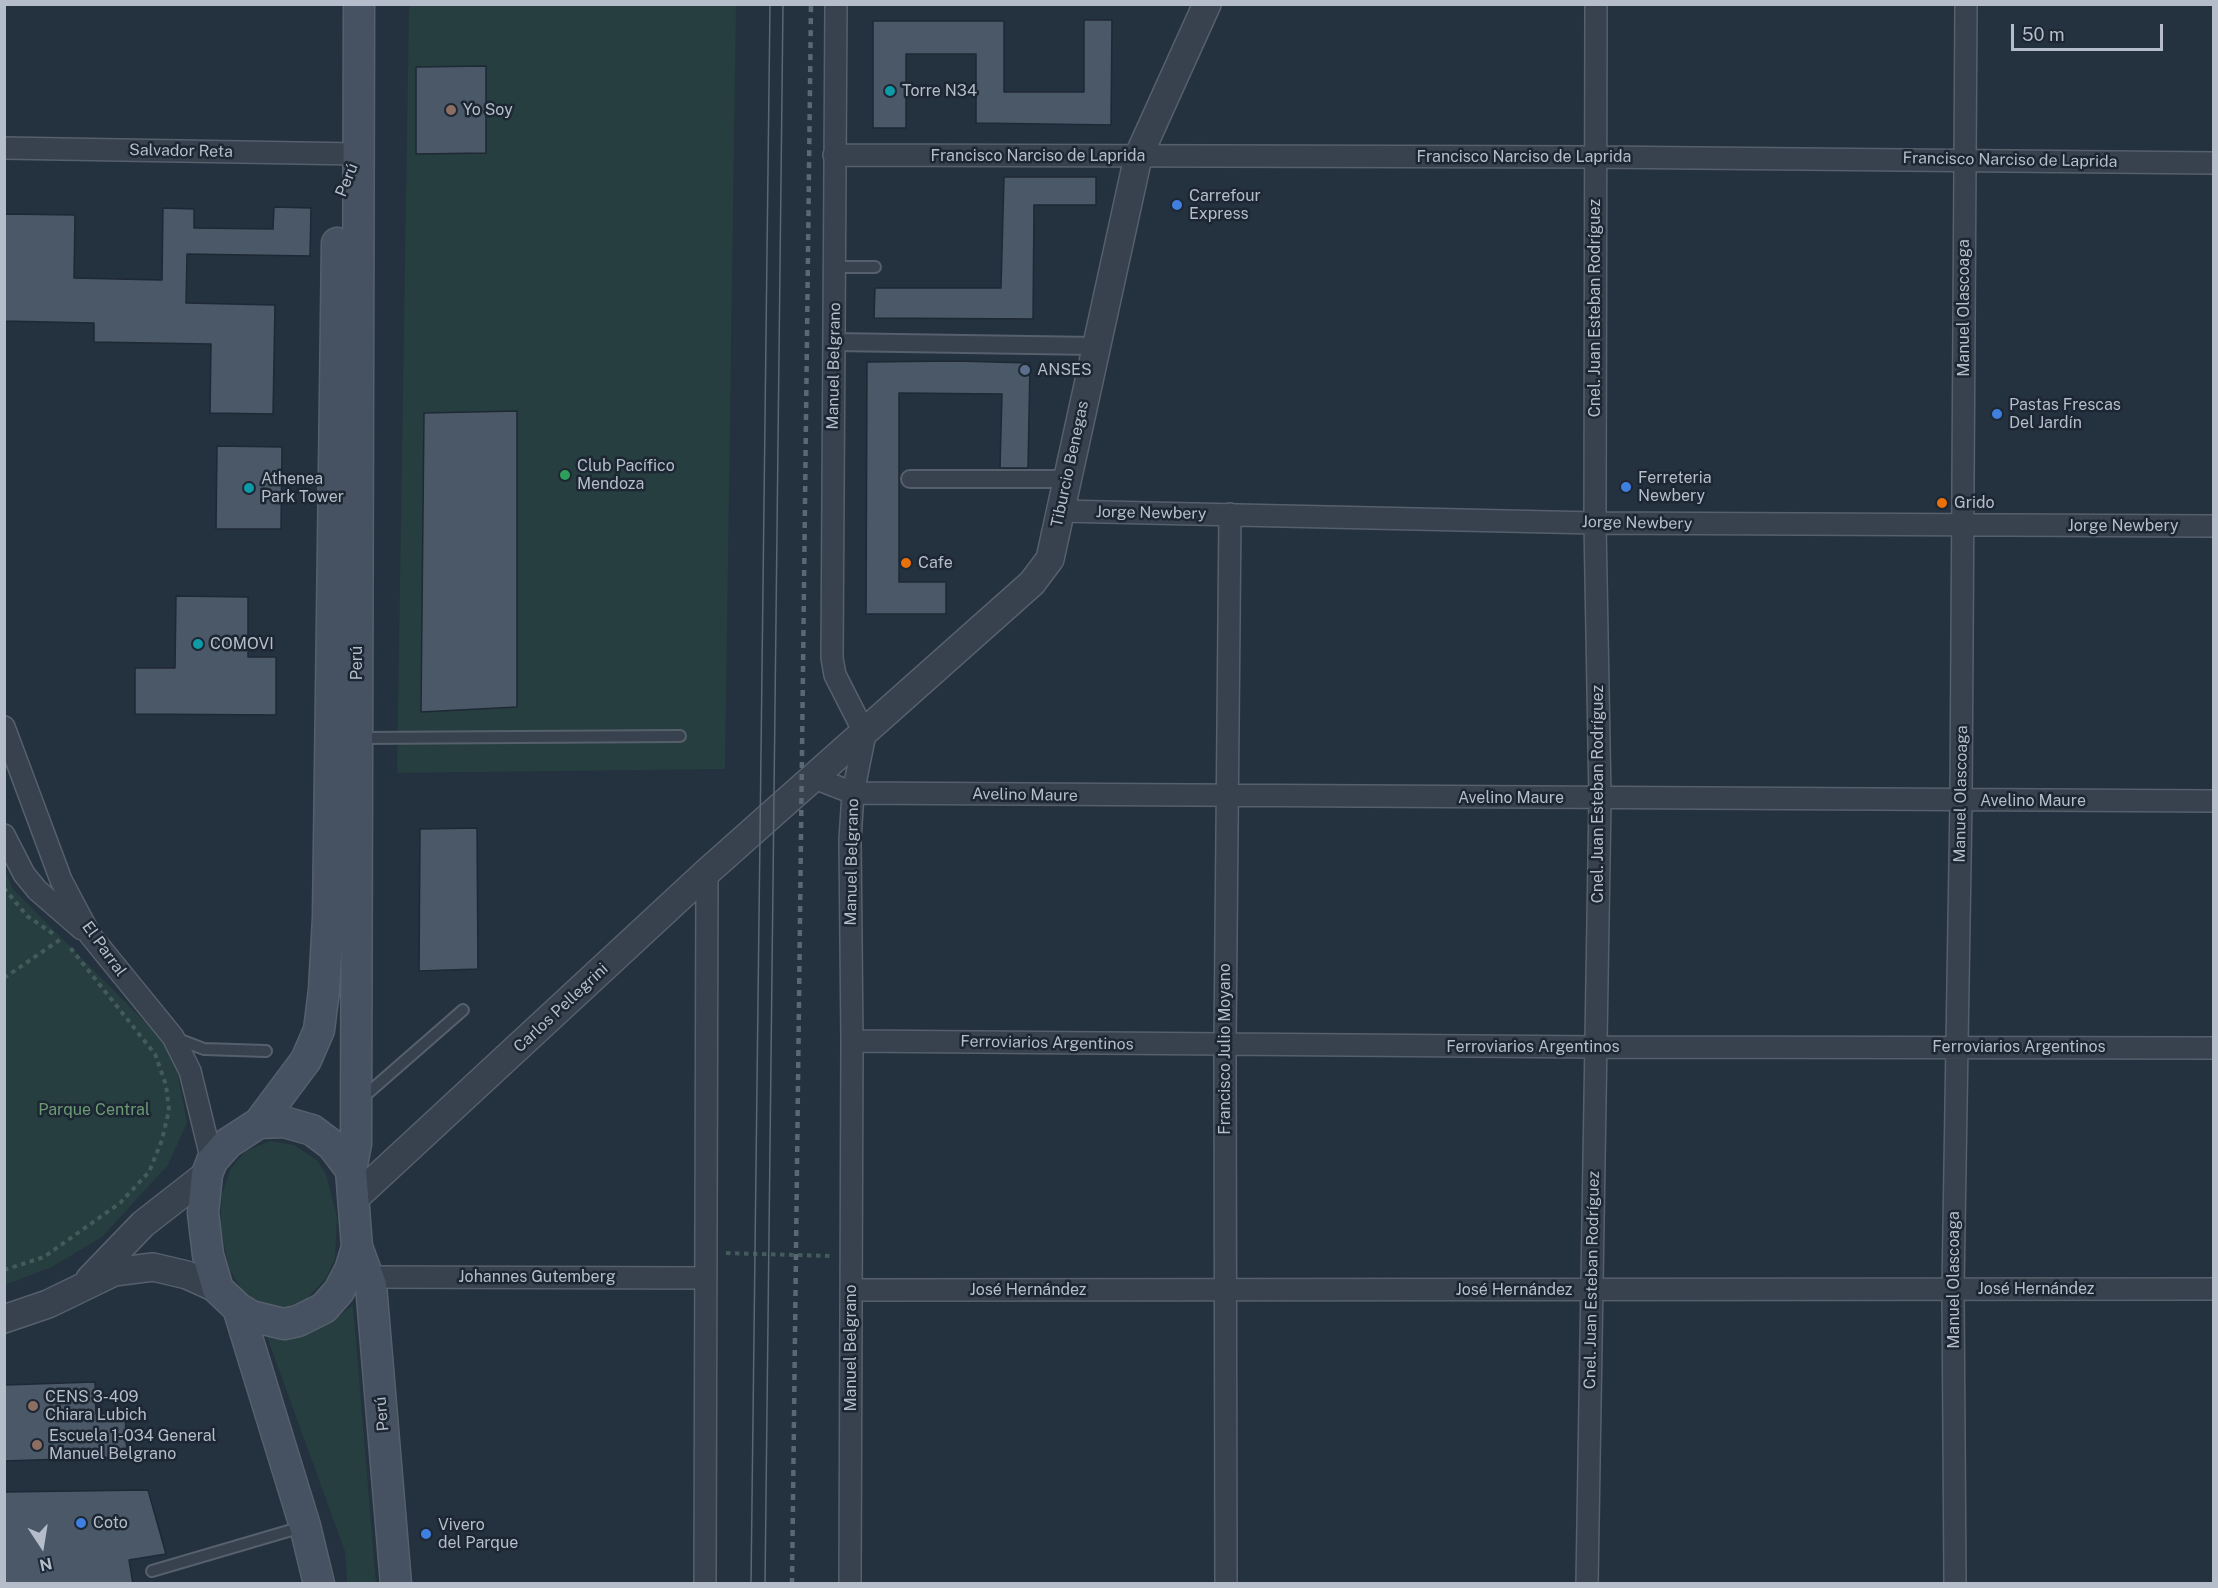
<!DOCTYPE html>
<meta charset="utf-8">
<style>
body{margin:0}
#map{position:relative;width:2218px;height:1588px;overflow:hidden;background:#24313e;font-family:"Public Sans",sans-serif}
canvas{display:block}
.frame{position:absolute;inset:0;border:6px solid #b4bdc9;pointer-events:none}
.north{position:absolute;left:12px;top:1516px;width:60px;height:60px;-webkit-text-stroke:4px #1d2733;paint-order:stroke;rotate:168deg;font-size:16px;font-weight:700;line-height:24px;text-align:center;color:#b4bdc9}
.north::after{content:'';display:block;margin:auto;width:21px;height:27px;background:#b4bdc9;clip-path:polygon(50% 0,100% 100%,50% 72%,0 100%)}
.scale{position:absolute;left:2011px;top:24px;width:152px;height:27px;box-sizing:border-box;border:3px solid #b4bdc9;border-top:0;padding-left:8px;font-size:18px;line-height:21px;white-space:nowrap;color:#b4bdc9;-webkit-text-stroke:4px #1d2733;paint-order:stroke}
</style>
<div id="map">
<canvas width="2218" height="1588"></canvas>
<div class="frame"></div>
<div class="north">N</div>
<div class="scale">50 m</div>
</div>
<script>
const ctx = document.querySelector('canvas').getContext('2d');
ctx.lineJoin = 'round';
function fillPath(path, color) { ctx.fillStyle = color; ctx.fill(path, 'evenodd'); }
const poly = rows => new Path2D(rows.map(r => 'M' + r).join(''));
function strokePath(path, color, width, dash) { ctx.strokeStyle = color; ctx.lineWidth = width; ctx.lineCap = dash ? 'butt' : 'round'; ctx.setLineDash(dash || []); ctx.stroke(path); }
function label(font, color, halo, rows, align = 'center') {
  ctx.font = font + ' "Public Sans",sans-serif'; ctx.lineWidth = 5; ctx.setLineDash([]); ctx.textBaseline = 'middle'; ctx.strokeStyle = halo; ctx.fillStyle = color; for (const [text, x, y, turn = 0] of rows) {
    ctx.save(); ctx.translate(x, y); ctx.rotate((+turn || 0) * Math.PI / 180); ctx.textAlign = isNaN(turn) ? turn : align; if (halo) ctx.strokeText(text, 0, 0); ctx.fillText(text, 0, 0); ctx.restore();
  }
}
const green = poly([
 [409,5,736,5,725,769,397,773],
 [4,868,13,889,173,1050,187,1123,168,1165,102,1237,52,1267,5,1285],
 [270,1141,294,1145,317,1160,326,1174,337,1217,335,1258,326,1278,303,1303,280,1311,254,1303,243,1292,229,1268,220,1225,222,1194,231,1168,246,1151],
 [353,1305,376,1583,347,1583,345,1552,266,1334,311,1330,333,1321]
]);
const building = poly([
 [1084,20,1112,20,1111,125,976,123,976,54,906,54,906,128,873,128,873,21,1004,21,1004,92,1084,92,1084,20],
 [486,66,486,153,416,154,416,67,486,66],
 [1004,177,1096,177,1096,205,1034,205,1033,319,874,318,875,288,1001,288,1004,177],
 [274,207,311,208,310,256,187,254,186,303,275,305,273,414,210,413,211,344,94,342,94,323,4,321,4,214,75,215,74,278,162,280,163,208,194,209,194,228,273,229,274,207],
 [956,361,1030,363,1028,468,1000,468,1002,394,899,393,899,582,946,582,946,614,866,614,867,362,956,361],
 [517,411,517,707,421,712,424,413,517,411],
 [217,446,282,447,281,529,216,529,217,446],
 [176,596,248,597,248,657,276,657,276,715,135,714,135,668,175,668,176,596],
 [477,828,478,969,419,971,420,829,477,828],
 [95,1382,96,1414,125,1413,127,1457,4,1461,4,1385,95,1382],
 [148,1490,166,1554,129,1560,133,1584,4,1584,4,1492,148,1490]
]);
const path = poly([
 [4,888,27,916,55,935],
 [4,978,61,939],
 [726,1253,833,1256],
 [4,1270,44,1257,120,1203,149,1172,162,1140,169,1110,166,1085,155,1054,68,945]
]);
const service = poly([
 [835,267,875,267],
 [360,738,680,736],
 [175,1038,204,1049,266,1051],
 [361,1099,463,1010],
 [152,1571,302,1527]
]);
const pedestrian = poly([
 [834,342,1096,346],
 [910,479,1067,479]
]);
const minor = poly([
 [836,4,832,658,835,675,865,734,853,793,850,840,852,1041,850,1584],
 [4,148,358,154],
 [834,155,1595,157,2214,163],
 [1060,511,1595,523,2214,526],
 [4,727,61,880,90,935,173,1037,190,1071,212,1161],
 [812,777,853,793,2214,801],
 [4,835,24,874,37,890,82,929],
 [852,1041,1597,1047,2214,1048],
 [368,1277,706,1278],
 [851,1290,2214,1289],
 [705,1584,707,872],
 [1226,1584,1225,1045,1230,514],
 [1587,1584,1600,799,1595,523,1596,4],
 [1955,1584,1953,1289,1961,800,1966,4]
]);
const tertiary = poly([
 [355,1198,707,872,1032,583,1050,559,1138,157,1207,4],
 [90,1279,143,1224,207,1174],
 [4,1319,48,1304,114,1272,153,1267,187,1275,218,1289]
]);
const secondary = poly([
 [284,1122,312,1130,332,1145,351,1170,357,1247,350,1270,339,1291,324,1308,298,1321,284,1324,251,1316,238,1308,218,1289,208,1255,203,1213,207,1174,212,1161,228,1143,259,1123,284,1122],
 [259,1123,306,1060,319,1030,324,990,328,918,337,243],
 [351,1170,356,1144,359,4],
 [357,1247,371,1285,396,1584],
 [238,1308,305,1526,319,1584]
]);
const tram = poly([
 [751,1584,770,4],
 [765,1584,783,4]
]);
const rail = poly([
 [792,1584,811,4]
]);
const markers = [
 [890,91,6,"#0f9aa8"],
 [451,110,6,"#8d6e63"],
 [1177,205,6,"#3f7fe0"],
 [1025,370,6,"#5c6f8a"],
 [1997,414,6,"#3f7fe0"],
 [565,475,6,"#2e9e5b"],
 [1626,487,6,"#3f7fe0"],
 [249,488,6,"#0f9aa8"],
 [1942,503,6,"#e8710a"],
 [906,563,6,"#e8710a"],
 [198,644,6,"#0f9aa8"],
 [33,1406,6,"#8d6e63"],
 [37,1445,6,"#8d6e63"],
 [81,1523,6,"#3f7fe0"],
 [426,1534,6,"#3f7fe0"]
];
const poiNames = [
 ["Torre N34",902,91],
 ["Yo Soy",463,110],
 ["Carrefour",1189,196],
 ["Express",1189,214],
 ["ANSES",1037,370],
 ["Pastas Frescas",2009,405],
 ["Del Jardín",2009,423],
 ["Club Pacífico",577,466],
 ["Mendoza",577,484],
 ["Ferreteria",1638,478],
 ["Newbery",1638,496],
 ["Athenea",261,479],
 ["Park Tower",261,497],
 ["Grido",1954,503],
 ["Cafe",918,563],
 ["COMOVI",210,644],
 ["CENS 3-409",45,1397],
 ["Chiara Lubich",45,1415],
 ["Escuela 1-034 General",49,1436],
 ["Manuel Belgrano",49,1454],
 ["Coto",93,1523],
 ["Vivero",438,1525],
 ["del Parque",438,1543]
];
const streetNames = [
 ["Salvador Reta",181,151,1],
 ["Francisco Narciso de Laprida",1038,156],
 ["Francisco Narciso de Laprida",1524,157],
 ["Francisco Narciso de Laprida",2010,160,1],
 ["Perú",347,180,-68],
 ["Cnel. Juan Esteban Rodríguez",1595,308,-90],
 ["Manuel Olascoaga",1964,308,-90],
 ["Manuel Belgrano",834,366,-89],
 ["Tiburcio Benegas",1070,464,-78],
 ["Jorge Newbery",1151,513,1],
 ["Jorge Newbery",1637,523,1],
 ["Jorge Newbery",2123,526],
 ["Perú",357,663,-90],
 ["Cnel. Juan Esteban Rodríguez",1598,794,-90],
 ["Manuel Olascoaga",1961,794,-89],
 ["Avelino Maure",1025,795,1],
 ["Avelino Maure",1511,798],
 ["Avelino Maure",2033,801],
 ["Manuel Belgrano",852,862,-89],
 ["El Parral",104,949,54],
 ["Carlos Pellegrini",561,1008,-43],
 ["Ferroviarios Argentinos",1047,1043,1],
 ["Ferroviarios Argentinos",1533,1047],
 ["Ferroviarios Argentinos",2019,1047],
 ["Francisco Julio Moyano",1225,1049,-90],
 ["Johannes Gutemberg",537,1277],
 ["Cnel. Juan Esteban Rodríguez",1592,1280,-89],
 ["Manuel Olascoaga",1954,1280,-90],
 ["José Hernández",2036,1289],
 ["José Hernández",1028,1290],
 ["José Hernández",1514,1290],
 ["Manuel Belgrano",851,1348,-90],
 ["Perú",382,1414,-95]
];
const parkNames = [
 ["Parque Central",94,1110]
];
fillPath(green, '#263e3f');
fillPath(building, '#4a5867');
strokePath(building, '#1f2935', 1.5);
strokePath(service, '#56606c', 14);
strokePath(pedestrian, '#56606c', 20);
strokePath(minor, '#56606c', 24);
strokePath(tertiary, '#56606c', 30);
strokePath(secondary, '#56606c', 33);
strokePath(path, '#445b5c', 4, [4.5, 4.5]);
strokePath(service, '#38424e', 10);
strokePath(pedestrian, '#38424e', 16);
strokePath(minor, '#38424e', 21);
strokePath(tertiary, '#38424e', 27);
strokePath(secondary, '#465261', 30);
strokePath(tram, '#5a6775', 1.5);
strokePath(rail, '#5a6775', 4.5, [6, 6]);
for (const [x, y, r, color] of markers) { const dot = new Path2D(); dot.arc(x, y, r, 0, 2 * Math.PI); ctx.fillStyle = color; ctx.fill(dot); strokePath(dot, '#1d2733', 2); }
label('16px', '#b4bdc9', '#1d2733', poiNames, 'left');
label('16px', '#b4bdc9', '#1d2733', streetNames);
label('16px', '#6b9a73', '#1d2733', parkNames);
</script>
